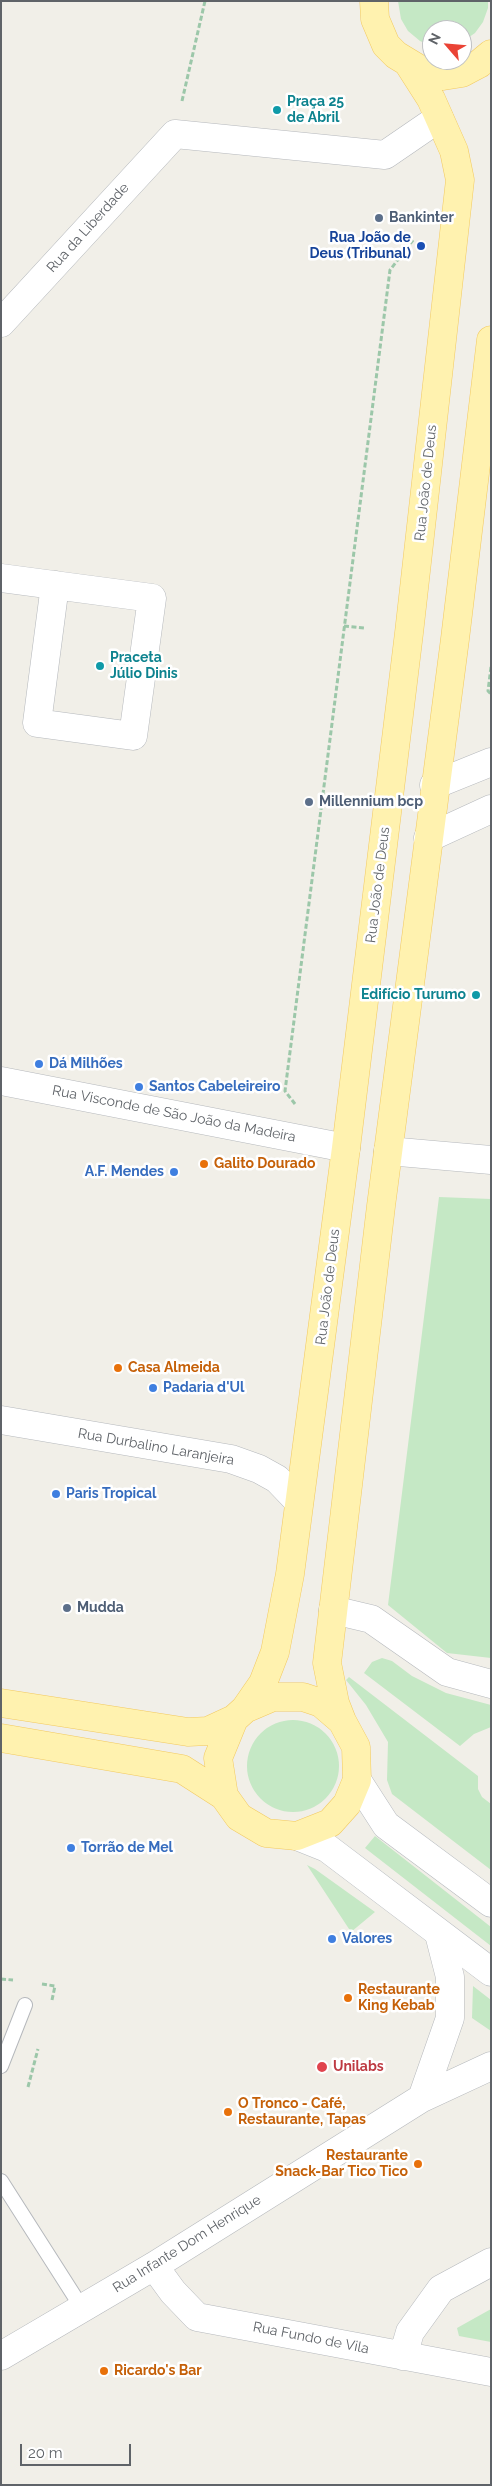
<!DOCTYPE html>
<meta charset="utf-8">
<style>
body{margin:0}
#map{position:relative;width:492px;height:2486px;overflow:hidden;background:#f1efe8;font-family:Raleway,sans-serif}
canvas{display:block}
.frame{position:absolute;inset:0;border:2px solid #5f6368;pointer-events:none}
.north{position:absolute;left:422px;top:20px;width:50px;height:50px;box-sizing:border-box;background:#fff;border:1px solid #bfc1c3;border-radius:50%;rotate:297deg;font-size:14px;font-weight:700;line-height:20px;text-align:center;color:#5f6368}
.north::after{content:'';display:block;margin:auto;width:18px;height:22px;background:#ea4335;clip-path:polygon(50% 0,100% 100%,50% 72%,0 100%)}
.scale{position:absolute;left:20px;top:2444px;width:111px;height:22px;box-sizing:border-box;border:2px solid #5f6368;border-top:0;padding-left:6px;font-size:15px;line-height:18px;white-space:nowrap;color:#5f6368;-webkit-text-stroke:4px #fff;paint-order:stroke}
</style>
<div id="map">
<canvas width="492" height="2486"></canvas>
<div class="frame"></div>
<div class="north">N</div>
<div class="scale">20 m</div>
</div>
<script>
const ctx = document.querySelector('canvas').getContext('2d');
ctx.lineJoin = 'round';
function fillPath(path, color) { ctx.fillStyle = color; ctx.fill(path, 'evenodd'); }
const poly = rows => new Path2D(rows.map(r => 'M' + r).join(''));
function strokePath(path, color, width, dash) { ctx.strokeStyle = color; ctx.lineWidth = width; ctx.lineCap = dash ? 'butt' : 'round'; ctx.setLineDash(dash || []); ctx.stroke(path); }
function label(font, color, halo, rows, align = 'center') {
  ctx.font = font + ' Raleway,sans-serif'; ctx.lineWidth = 5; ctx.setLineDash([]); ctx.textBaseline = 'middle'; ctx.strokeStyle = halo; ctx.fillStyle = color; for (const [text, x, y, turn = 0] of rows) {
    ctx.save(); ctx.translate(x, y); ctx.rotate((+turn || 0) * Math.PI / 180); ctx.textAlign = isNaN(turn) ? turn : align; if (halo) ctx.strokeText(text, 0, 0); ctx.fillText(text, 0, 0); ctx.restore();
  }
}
const green = poly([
 [398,1,488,1,488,8,483,22,475,33,462,42,462,30,432,30,432,46,420,41,408,31,401,19],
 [439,1197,491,1199,491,1658,447,1653,388,1605],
 [382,1658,392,1661,412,1676,446,1693,491,1705,491,1727,474,1734,460,1746,364,1673,372,1662],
 [349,1677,478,1776,478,1789,482,1797,491,1804,491,1870,392,1794,387,1780,388,1742,366,1705,346,1680],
 '247 1766a46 46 0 1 1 92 0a46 46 0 1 1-92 0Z',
 [375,1836,491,1927,491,1946,365,1848],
 [307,1865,315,1869,375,1912,351,1932],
 [473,1986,491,2000,491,2031,472,2018],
 [491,2309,491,2342,459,2336,457,2328]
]);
const path = poly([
 [182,101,205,1],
 [344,626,365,628],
 [491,667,488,691,491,694],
 [295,1104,285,1091,390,270,413,240],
 [1,1979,13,1980],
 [42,1984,55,1986,52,2000],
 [28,2087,38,2049]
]);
const service = poly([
 [1,2066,25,2005],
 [1,2181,82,2308]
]);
const minor = poly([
 [1,323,175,134,385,155,439,118],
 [1,578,152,598,133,736,37,723,55,585],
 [434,785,491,762],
 [428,838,491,809],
 [1,1081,346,1148],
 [1,1420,231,1459,259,1469,277,1479,299,1502],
 [333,1610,371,1619,447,1672,491,1684],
 [422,2098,450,2018,450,1977,439,1934],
 [154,2266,173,2292,197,2317,491,2372],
 [1,2356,154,2266,422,2098,491,2066],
 [403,2356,410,2332,441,2289,491,2262]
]);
const tertiary = poly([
 [388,1151,491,1160]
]);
const secondary = poly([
 [357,1780,386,1825,491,1903],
 [297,1836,327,1848,491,1972]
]);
const primary = poly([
 [374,1,375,19,386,45,396,55,424,72,443,76,462,73,479,64,491,54],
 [1,1703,188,1732,208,1731,234,1719,245,1709,273,1697,303,1697,321,1703,342,1721,356,1747,357,1780,347,1804,330,1823,297,1836,266,1833,239,1817,224,1796,182,1769,1,1738],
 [245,1709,263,1683,275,1652,290,1574,346,1148,409,633,460,180,454,151,431,99,408,63],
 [342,1721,335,1703,327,1663,381,1206,455,639,491,340],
 [224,1796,218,1758,234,1719]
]);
const markers = [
 [277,110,5,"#0f9aa8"],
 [379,218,5,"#5c6f8a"],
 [421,246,5,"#1a4fb4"],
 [100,666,5,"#0f9aa8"],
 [309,802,5,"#5c6f8a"],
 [476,995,5,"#0f9aa8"],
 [39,1064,5,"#3f7fe0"],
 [139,1087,5,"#3f7fe0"],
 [204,1164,5,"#e8710a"],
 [174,1172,5,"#3f7fe0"],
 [118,1368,5,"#e8710a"],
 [153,1388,5,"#3f7fe0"],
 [56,1494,5,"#3f7fe0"],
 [67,1608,5,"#5c6f8a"],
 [71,1848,5,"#3f7fe0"],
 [332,1939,5,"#3f7fe0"],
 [348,1998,5,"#e8710a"],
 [322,2067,6,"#e0444e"],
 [228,2112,5,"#e8710a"],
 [418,2164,5,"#e8710a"],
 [104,2371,5,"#e8710a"]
];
const cultureNames = [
 ["Praça 25",287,102],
 ["de Abril",287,118],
 ["Praceta",110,658],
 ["Júlio Dinis",110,674],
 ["Edifício Turumo",466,995,"right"]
];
const serviceNames = [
 ["Bankinter",389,218],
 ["Millennium bcp",319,802],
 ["Mudda",77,1608]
];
const streetNames = [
 ["Rua da Liberdade",88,228,-48],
 ["Rua João de Deus",426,483,-84],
 ["Rua João de Deus",378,885,-83],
 ["Rua Visconde de São João da Madeira",174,1114,11],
 ["Rua João de Deus",328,1287,-83],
 ["Rua Durbalino Laranjeira",156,1447,10],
 ["Rua Infante Dom Henrique",187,2244,-32],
 ["Rua Fundo de Vila",311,2338,11]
];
const transitNames = [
 ["Rua João de",411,238],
 ["Deus (Tribunal)",411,254]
];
const shopNames = [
 ["Dá Milhões",49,1064],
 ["Santos Cabeleireiro",149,1087],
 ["A.F. Mendes",164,1172,"right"],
 ["Padaria d'Ul",163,1388],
 ["Paris Tropical",66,1494],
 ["Torrão de Mel",81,1848],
 ["Valores",342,1939]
];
const foodNames = [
 ["Galito Dourado",214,1164],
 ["Casa Almeida",128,1368],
 ["Restaurante",358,1990],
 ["King Kebab",358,2006],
 ["O Tronco - Café,",238,2104],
 ["Restaurante, Tapas",238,2120],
 ["Restaurante",408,2156,"right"],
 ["Snack-Bar Tico Tico",408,2172,"right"],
 ["Ricardo's Bar",114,2371]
];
const healthNames = [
 ["Unilabs",333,2067]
];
fillPath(green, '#c5e8c5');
strokePath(service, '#b5b8bc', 16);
strokePath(minor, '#b5b8bc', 29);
strokePath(tertiary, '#b5b8bc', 29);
strokePath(secondary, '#b6babf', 29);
strokePath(primary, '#f2c960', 29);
strokePath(path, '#9cc7a9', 3, [5, 2.5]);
strokePath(service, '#fff', 14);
strokePath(minor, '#fff', 28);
strokePath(tertiary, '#fff', 28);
strokePath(secondary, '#fff', 28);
strokePath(primary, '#fff2af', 28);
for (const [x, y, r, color] of markers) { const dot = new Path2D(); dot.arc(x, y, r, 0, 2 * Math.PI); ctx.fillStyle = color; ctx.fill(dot); strokePath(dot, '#fff', 2); }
label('bold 14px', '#0d838f', '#fff', cultureNames, 'left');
label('bold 14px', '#4e5e75', '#fff', serviceNames, 'left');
label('14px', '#5f6368', '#fff', streetNames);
label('bold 14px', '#164399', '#fff', transitNames, 'right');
label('bold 14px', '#366cbe', '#fff', shopNames, 'left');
label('bold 14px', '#c56008', '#fff', foodNames, 'left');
label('bold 14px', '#be3a42', '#fff', healthNames, 'left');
</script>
